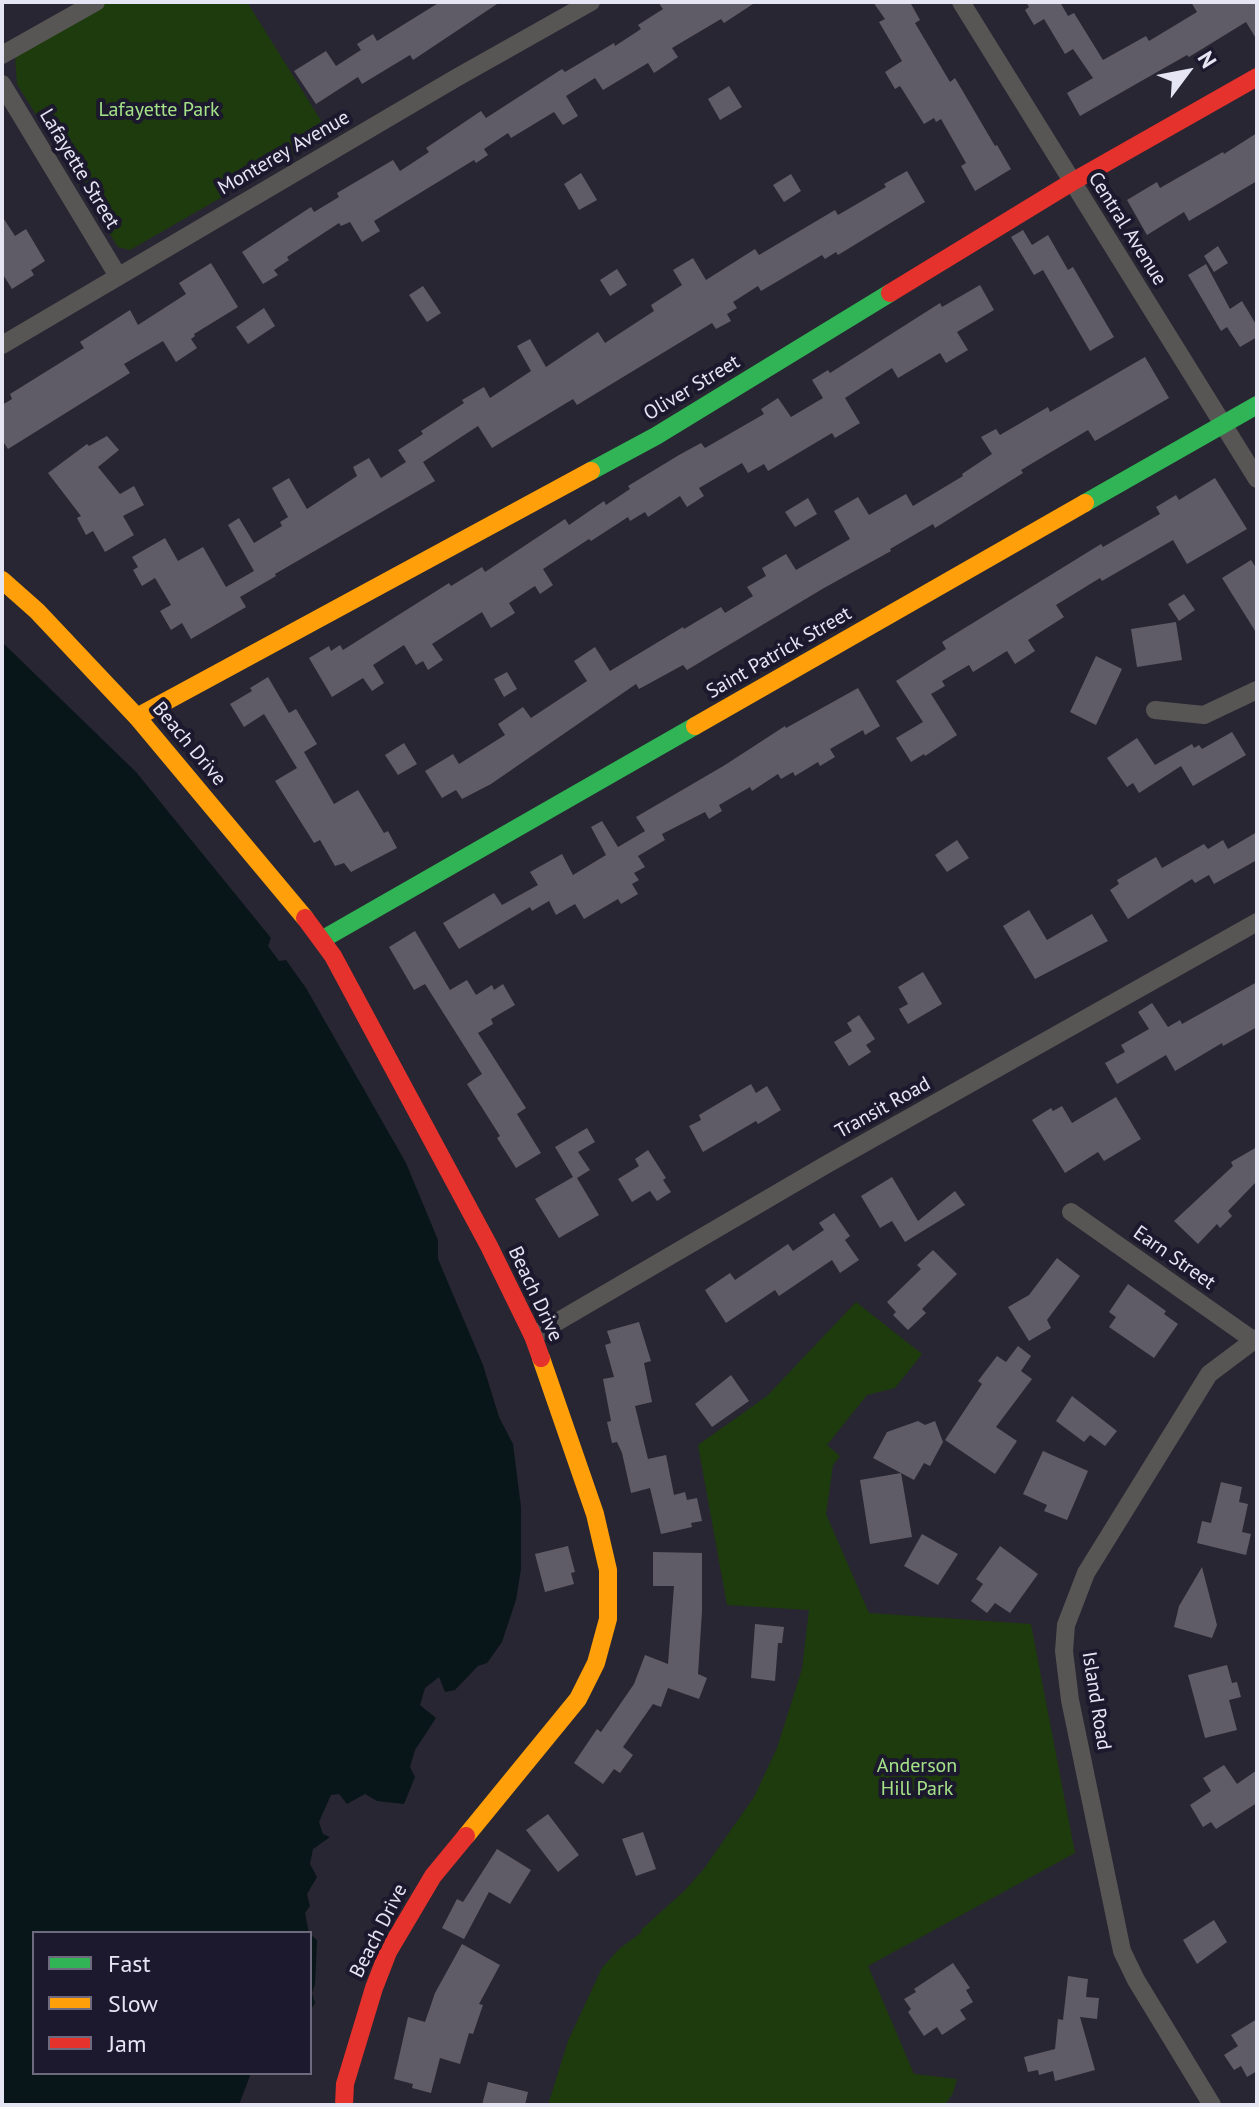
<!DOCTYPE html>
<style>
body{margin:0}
#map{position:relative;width:1259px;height:2107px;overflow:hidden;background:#282632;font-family:"PT Sans",sans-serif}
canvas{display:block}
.frame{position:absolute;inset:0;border:4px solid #e6e5f4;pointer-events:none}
.legend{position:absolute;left:32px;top:1931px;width:280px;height:144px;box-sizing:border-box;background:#1c182d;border:2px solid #6d6a7d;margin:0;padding:10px 14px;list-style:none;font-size:24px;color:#e6e5f4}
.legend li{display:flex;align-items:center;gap:16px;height:40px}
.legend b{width:40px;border:2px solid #6d6a7d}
.north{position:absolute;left:1147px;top:32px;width:80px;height:80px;-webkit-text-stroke:6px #1c182d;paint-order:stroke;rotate:58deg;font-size:22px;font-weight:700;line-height:32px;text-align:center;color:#e6e5f4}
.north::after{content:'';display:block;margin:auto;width:28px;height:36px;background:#e6e5f4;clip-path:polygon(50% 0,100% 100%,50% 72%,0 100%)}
</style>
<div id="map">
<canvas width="1259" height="2107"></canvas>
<div class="frame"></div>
<ul class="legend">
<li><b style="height:10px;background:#30b455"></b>Fast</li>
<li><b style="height:10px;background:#ff9f0a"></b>Slow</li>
<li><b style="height:10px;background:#e5322d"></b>Jam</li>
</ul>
<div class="north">N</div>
</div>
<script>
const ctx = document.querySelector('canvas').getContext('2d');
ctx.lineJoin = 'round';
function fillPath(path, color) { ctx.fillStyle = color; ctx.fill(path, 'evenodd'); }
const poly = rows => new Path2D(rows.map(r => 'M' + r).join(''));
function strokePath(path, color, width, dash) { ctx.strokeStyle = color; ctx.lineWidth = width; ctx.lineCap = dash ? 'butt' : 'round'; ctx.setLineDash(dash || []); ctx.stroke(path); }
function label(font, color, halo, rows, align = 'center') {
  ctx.font = font + ' "PT Sans",sans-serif'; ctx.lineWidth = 8; ctx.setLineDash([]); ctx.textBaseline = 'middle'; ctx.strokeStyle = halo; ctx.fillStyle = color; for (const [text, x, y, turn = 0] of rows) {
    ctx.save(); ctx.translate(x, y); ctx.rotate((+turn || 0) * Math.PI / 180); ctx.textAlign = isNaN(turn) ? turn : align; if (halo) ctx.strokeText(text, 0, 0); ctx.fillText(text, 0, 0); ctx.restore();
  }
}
const green = poly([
 [108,2,247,2,330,135,130,250,118,247,17,84,15,56],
 [856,1302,922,1354,895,1388,867,1395,827,1445,840,1456,833,1465,826,1514,869,1613,1031,1624,1075,1853,868,1966,914,2074,957,2079,953,2093,945,2105,548,2105,568,2041,602,1968,619,1949,642,1932,641,1930,684,1891,703,1870,754,1797,777,1748,802,1669,809,1610,727,1605,698,1445,767,1396]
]);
const water = poly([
 [2,642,136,772,271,938,268,946,279,961,286,960,306,988,406,1163,438,1240,438,1259,483,1365,499,1417,513,1444,521,1507,521,1569,516,1600,502,1642,487,1663,478,1666,455,1690,445,1692,439,1677,425,1688,420,1705,436,1718,415,1750,410,1767,415,1777,404,1804,377,1801,365,1794,347,1804,339,1794,331,1795,319,1822,323,1834,330,1837,313,1849,310,1864,317,1877,307,1894,310,1906,305,1913,309,1933,34,1933,34,2073,251,2073,239,2105,2,2105],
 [310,1934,317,1940,315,1984,312,1993,315,2003,310,2011]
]);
const building = poly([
 [440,2,500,2,413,60,410,55,362,84,358,77,316,104,294,71,326,51,336,66,361,50,357,44,373,34,377,41],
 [658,2,756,2,724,23,721,19,672,48,678,57,654,73,648,63,603,90,595,78,566,96,578,116,563,125,554,112,511,138,508,133,484,149,488,155,476,163,474,160,374,221,380,231,362,242,350,222,341,226,339,223,287,257,289,260,274,270,278,275,263,284,242,252,311,207,314,212,339,197,337,193,393,160,400,171,429,152,426,148,481,111,486,118,562,69,565,72,614,43,615,46,641,29,638,25,663,9],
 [873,2,910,2,920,20,915,23,950,82,955,78,995,146,997,145,1011,169,975,191,961,166,966,163,941,119,936,122,934,118,924,124,900,86,895,89,885,72,902,61,879,22,885,19],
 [1026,2,1060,2,1068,16,1074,13,1103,60,1146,36,1149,41,1197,12,1191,2,1257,2,1257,40,1246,22,1189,57,1187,55,1080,116,1067,93,1093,78,1073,49,1065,54,1044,19,1034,25,1025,10,1029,7],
 [729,86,742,107,720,120,708,99],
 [1257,133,1257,181,1189,221,1184,212,1147,235,1127,200,1157,182,1160,188,1223,152,1224,154],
 [907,171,925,202,838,255,836,252,825,259,822,255,761,291,758,286,733,302,737,308,727,314,731,321,716,329,712,323,577,405,573,399,492,448,478,426,423,462,435,481,275,574,276,576,240,597,246,607,191,639,182,623,171,630,160,611,171,605,155,578,142,586,133,570,138,567,132,557,165,538,178,561,203,547,226,587,254,571,228,525,239,518,254,543,282,526,280,522,288,517,272,488,289,478,307,509,357,476,353,467,369,458,381,478,406,462,398,450,423,434,421,431,464,403,462,400,484,387,490,398,531,371,517,346,530,339,546,367,598,332,605,343,654,311,651,305,682,285,673,270,693,258,706,280,755,249,759,255,835,210,838,215,886,187,884,184],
 [581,173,597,200,579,210,564,184],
 [791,174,801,191,784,202,773,185],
 [2,216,15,236,26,229,45,261,31,270,34,275,12,289,2,273],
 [1023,230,1032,245,1048,235,1068,270,1073,267,1114,337,1090,351,1043,270,1034,275,1011,237],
 [1218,246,1228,263,1214,272,1204,256],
 [211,263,238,307,194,334,195,336,191,339,197,348,176,362,163,341,124,364,130,373,8,449,2,440,2,405,12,399,10,394,84,348,80,342,130,310,138,325,186,294,179,283],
 [1206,264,1230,309,1242,301,1257,326,1257,337,1240,347,1227,327,1221,331,1188,275],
 [617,269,627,285,610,296,600,280],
 [980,285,994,310,957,332,968,350,946,363,940,353,898,378,892,368,845,398,860,423,835,438,832,433,768,471,764,464,748,473,742,463,699,488,704,496,687,507,680,496,648,517,645,512,630,521,628,517,591,541,589,539,543,569,553,585,540,594,535,586,509,603,515,613,491,628,482,612,432,644,443,660,428,670,423,661,416,665,404,645,373,665,384,683,372,691,363,678,332,697,309,658,329,646,331,651,340,645,343,650,449,583,451,586,482,567,485,572,565,519,569,525,604,501,606,505,630,489,628,486,679,455,701,443,705,448,764,414,761,409,778,398,791,417,823,398,812,380,828,370,830,373,940,303,942,307],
 [423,286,441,313,427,322,409,295],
 [264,308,275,326,248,344,236,327],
 [1145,357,1169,398,1095,441,1088,430,1021,470,1023,473,935,528,933,524,890,549,891,551,824,588,687,670,683,665,639,689,636,684,491,784,462,799,456,790,442,798,425,771,453,754,459,764,505,735,498,724,523,707,531,718,587,681,574,661,595,647,610,671,683,627,684,629,721,607,725,613,753,596,747,587,766,576,762,568,786,554,796,570,850,539,834,511,858,497,869,515,906,494,913,506,963,476,962,474,992,454,981,437,996,429,1000,435,1048,407,1050,412],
 [107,436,119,450,98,467,120,494,134,486,144,505,123,516,134,535,105,552,93,531,86,535,77,518,81,516,48,473,87,444,89,446],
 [1215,478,1247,529,1187,564,1173,540,1102,581,1100,578,1056,605,1064,617,1028,640,1035,651,1015,664,1007,651,973,672,969,665,942,681,945,686,931,694,957,735,925,756,924,754,911,762,896,738,923,722,896,681,946,649,942,642,1101,544,1103,547,1160,514,1156,507,1176,495,1179,500],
 [808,498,817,514,795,527,785,512],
 [1251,560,1257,569,1257,634,1222,578],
 [1184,594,1195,610,1179,621,1168,604],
 [1176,622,1182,660,1137,667,1131,629],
 [1096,656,1122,669,1096,725,1070,712],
 [507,672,517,689,504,697,494,679],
 [268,677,289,713,296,709,317,744,304,752,334,804,358,790,384,833,388,831,397,848,351,872,344,863,335,866,320,840,314,843,275,781,297,768,264,714,244,727,230,704,252,691,250,688],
 [858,688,880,726,865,735,863,730,830,749,835,757,820,766,818,762,795,776,793,772,781,779,778,774,752,791,750,787,719,805,722,811,709,819,705,812,662,834,665,840,638,856,645,867,634,873,639,880,632,884,638,894,621,904,618,899,584,919,575,904,556,915,549,901,532,911,530,907,459,949,443,923,494,893,502,905,538,885,530,872,562,854,573,875,606,855,591,827,602,821,618,847,645,831,636,817,725,765,785,726,786,728],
 [1232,732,1246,755,1193,786,1181,766,1139,793,1133,783,1127,787,1107,758,1137,738,1155,765,1192,744,1194,748,1199,745,1202,749],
 [404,743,417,764,398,775,385,755],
 [1257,832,1257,860,1214,884,1209,875,1195,883,1192,879,1128,919,1110,890,1119,884,1117,880,1156,857,1162,868,1204,844,1208,849,1223,840,1228,849],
 [957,840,969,858,947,872,935,855],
 [1029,910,1047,940,1092,914,1108,941,1035,979,1003,926],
 [415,931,450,990,467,980,476,995,492,985,494,990,503,984,515,1005,491,1019,493,1024,478,1033,526,1108,517,1114,541,1153,516,1168,497,1138,500,1136,467,1084,482,1074,425,984,414,990,389,947],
 [923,972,942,1004,908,1024,899,1009,908,1004,898,987],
 [1257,982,1257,1027,1223,1046,1222,1043,1175,1071,1166,1055,1117,1084,1105,1063,1125,1052,1121,1045,1149,1029,1138,1012,1152,1003,1168,1027,1180,1020,1182,1024],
 [859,1015,875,1039,866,1045,871,1052,849,1066,834,1042,852,1031,847,1023],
 [751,1084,756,1093,767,1086,781,1110,758,1124,756,1121,703,1152,689,1126,701,1120,699,1115],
 [1116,1097,1141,1139,1104,1161,1098,1152,1065,1173,1032,1120,1051,1108,1053,1111,1062,1106,1072,1123],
 [587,1128,595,1142,578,1152,590,1170,577,1178,599,1215,559,1238,535,1199,573,1177,555,1147],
 [1257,1147,1257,1181,1228,1211,1232,1216,1220,1228,1217,1224,1198,1244,1174,1221,1233,1166,1231,1162],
 [648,1150,666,1178,663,1180,671,1192,657,1201,650,1191,632,1202,618,1179,639,1166,635,1159],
 [892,1177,918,1221,955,1191,965,1205,905,1242,892,1221,880,1228,861,1196],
 [834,1213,850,1236,845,1240,859,1260,840,1273,832,1260,779,1296,775,1290,726,1323,705,1290,730,1273,735,1280,788,1244,793,1251,824,1230,819,1223],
 [933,1250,957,1274,922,1309,926,1313,908,1330,893,1315,896,1312,887,1302,921,1269,917,1265],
 [1057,1258,1080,1276,1047,1320,1051,1328,1029,1341,1008,1307,1029,1295],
 [1128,1284,1166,1311,1164,1314,1178,1324,1154,1358,1109,1327,1116,1317,1109,1312],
 [639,1322,651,1361,644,1363,652,1402,635,1406,648,1459,666,1455,674,1495,685,1492,687,1500,697,1498,702,1521,691,1523,692,1527,661,1534,650,1488,631,1493,622,1453,617,1442,612,1443,607,1422,611,1421,603,1379,614,1377,605,1345,611,1343,607,1331],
 [1018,1346,1031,1356,1021,1371,1032,1379,996,1427,1017,1441,995,1474,945,1440,982,1384,978,1381,997,1356,1006,1362],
 [731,1375,749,1401,712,1427,695,1404],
 [1072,1396,1117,1431,1105,1446,1090,1435,1084,1442,1056,1421],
 [918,1421,925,1425,935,1421,943,1442,930,1466,924,1463,914,1480,873,1458,887,1432],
 [1043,1451,1088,1471,1067,1520,1044,1511,1047,1505,1023,1494],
 [901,1473,912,1537,870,1544,860,1480],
 [1221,1482,1242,1487,1239,1502,1248,1504,1242,1532,1251,1534,1246,1555,1197,1543,1202,1521,1211,1523],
 [922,1534,958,1554,938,1585,904,1566],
 [568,1546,575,1572,571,1573,574,1584,545,1592,535,1554],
 [1000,1546,1038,1574,1010,1613,995,1603,987,1613,971,1601,983,1584,976,1579],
 [653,1552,702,1553,702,1611,698,1674,707,1678,699,1699,668,1688,661,1707,653,1704,623,1747,633,1755,620,1773,614,1769,603,1784,574,1763,597,1729,601,1732,634,1684,645,1655,668,1664,674,1586,653,1586],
 [1202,1567,1217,1625,1212,1638,1174,1627,1179,1606],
 [755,1624,784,1627,782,1643,778,1643,775,1681,751,1678],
 [1227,1665,1232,1683,1237,1682,1241,1697,1229,1700,1237,1730,1205,1738,1188,1675],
 [1224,1765,1237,1784,1257,1770,1257,1803,1216,1829,1211,1822,1203,1827,1190,1805,1211,1791,1203,1778],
 [548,1814,579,1855,558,1872,526,1830],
 [643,1832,656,1869,636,1876,622,1839],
 [497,1849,531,1870,510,1904,489,1892,464,1939,442,1928,457,1899,463,1902],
 [1214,1920,1227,1942,1197,1964,1183,1940],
 [462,1944,500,1965,479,2004,483,2005,473,2034,469,2033,460,2064,440,2058,431,2093,412,2088,413,2084,394,2079,408,2017,425,2022,435,1993],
 [953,1963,970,1988,966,1990,973,2002,960,2010,966,2019,942,2035,937,2027,924,2036,908,2012,911,2009,904,1999,916,1992,914,1989],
 [1068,1976,1088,1979,1086,1997,1099,1998,1097,2019,1080,2017,1095,2070,1055,2081,1053,2071,1039,2075,1038,2070,1028,2072,1024,2057,1055,2049,1058,2019,1063,2020],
 [1257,2019,1257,2071,1247,2077,1241,2066,1234,2070,1224,2055,1238,2046,1231,2035],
 [488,2082,528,2092,525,2105,482,2105]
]);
const street = poly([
 [961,2,1257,479],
 [2,55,96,2],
 [2,84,118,276],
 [2,345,456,78,591,2],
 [1155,710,1204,715,1257,690],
 [1071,1212,1253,1340],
 [533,1336,829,1163,1257,922],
 [1212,2105,1136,1980,1122,1951,1070,1700,1064,1651,1066,1625,1086,1573,1209,1374,1257,1338]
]);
const fast = poly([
 [591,471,656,436,890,293],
 [1085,503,1257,405],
 [323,939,695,726]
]);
const slow = poly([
 [2,580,37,611,137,717,305,918],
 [137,717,591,471],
 [695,726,1085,503],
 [466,1836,578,1699,596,1663,608,1619,608,1570,595,1514,541,1358]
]);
const jam = poly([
 [890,293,1072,182,1257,77],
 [305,918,333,956,489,1246,533,1336,541,1358],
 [344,2105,345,2084,374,1988,388,1952,433,1876,466,1836]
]);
const parkNames = [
 ["Lafayette Park",159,110],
 ["Anderson",917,1766],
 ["Hill Park",917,1789]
];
const streetNames = [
 ["Monterey Avenue",284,153,-30],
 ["Lafayette Street",79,169,59],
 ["Central Avenue",1127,229,58],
 ["Oliver Street",692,388,-31],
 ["Saint Patrick Street",779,653,-30],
 ["Beach Drive",189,744,50],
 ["Transit Road",883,1108,-29],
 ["Earn Street",1174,1258,35],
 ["Beach Drive",535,1294,65],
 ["Island Road",1096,1701,81],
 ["Beach Drive",379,1931,-63]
];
fillPath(green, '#1e3b0d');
fillPath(water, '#091619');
fillPath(building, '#605c67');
strokePath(street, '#585655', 18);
strokePath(fast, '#30b455', 18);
strokePath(slow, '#ff9f0a', 18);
strokePath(jam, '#e5322d', 18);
label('20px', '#a5e389', '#1c182d', parkNames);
label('20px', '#e6e5f4', '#1c182d', streetNames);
</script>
